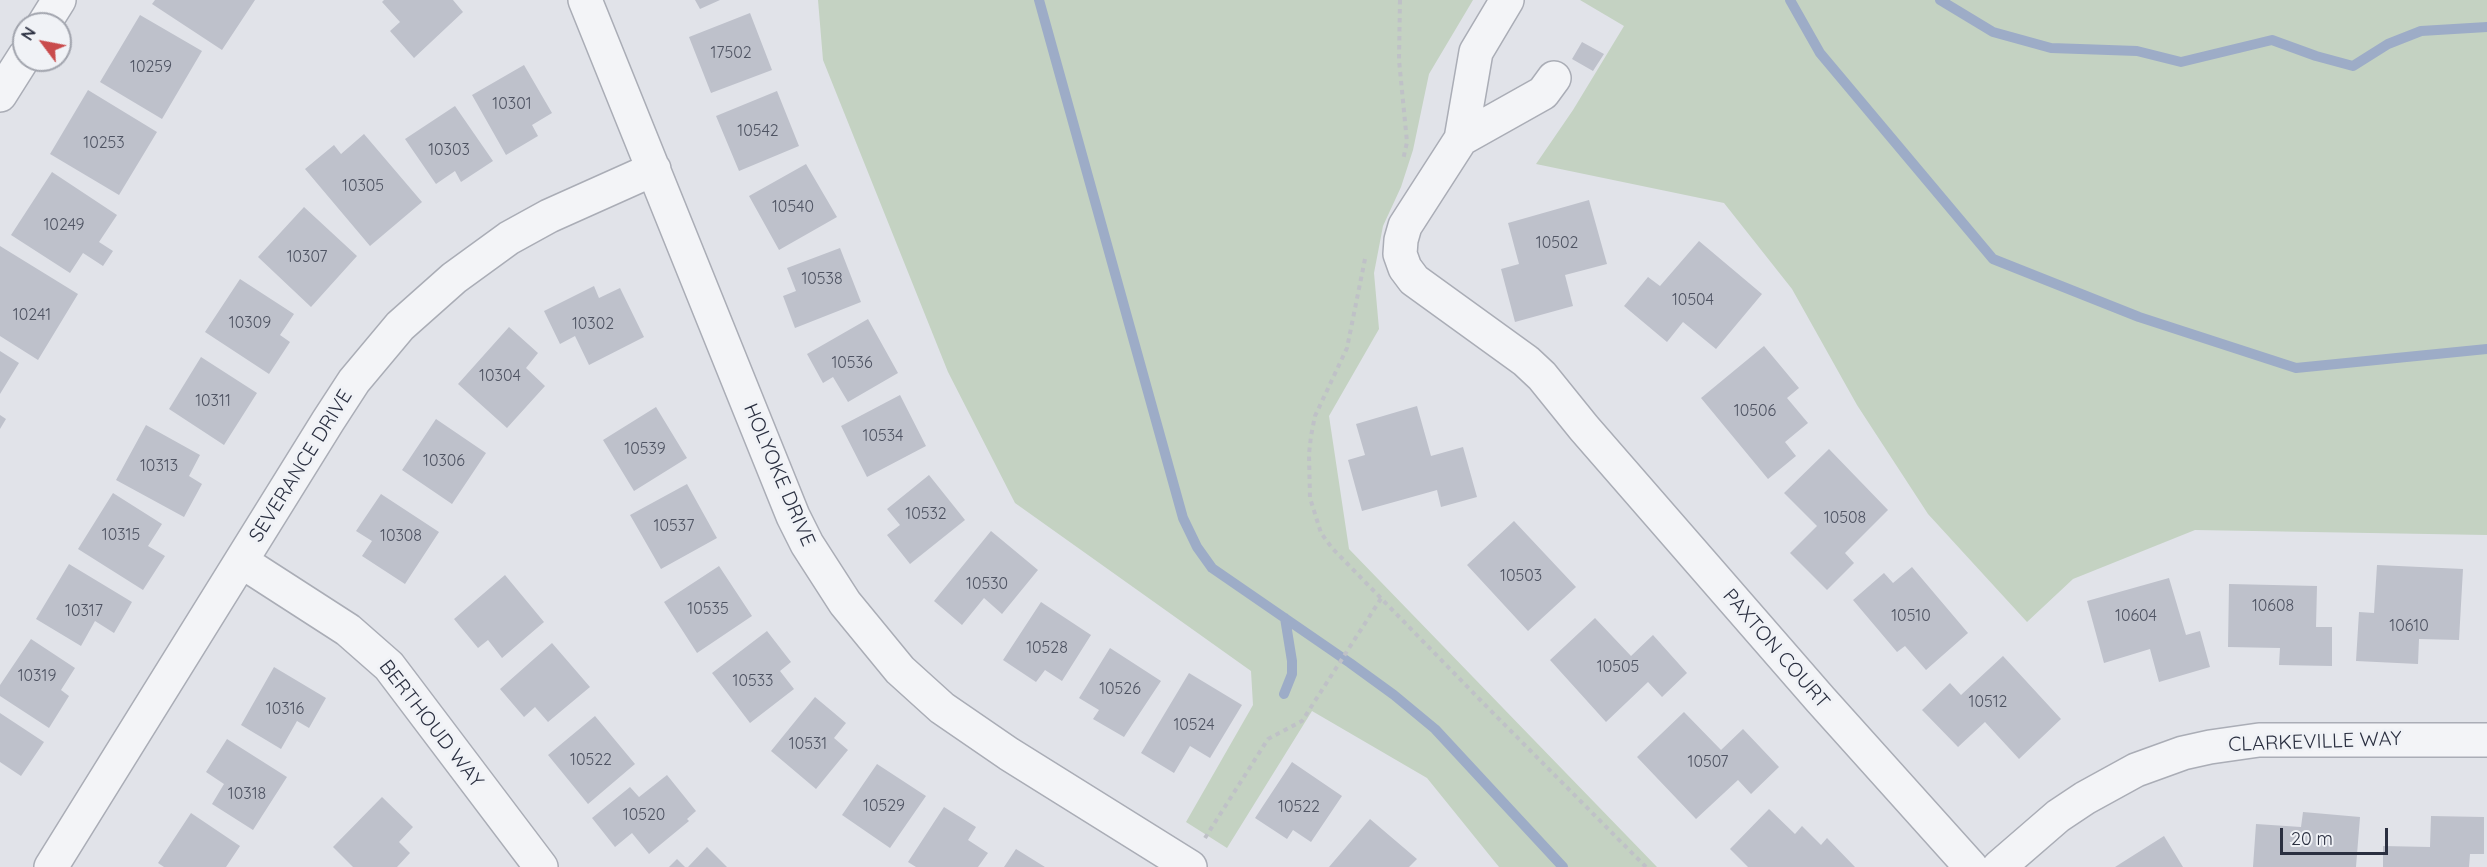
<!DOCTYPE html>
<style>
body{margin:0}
#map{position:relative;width:2487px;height:867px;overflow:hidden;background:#e1e3e9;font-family:Quicksand,sans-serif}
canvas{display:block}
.north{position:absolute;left:12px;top:12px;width:60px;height:60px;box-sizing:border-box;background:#f0f2f6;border:2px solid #a1a4ad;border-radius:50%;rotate:302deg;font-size:16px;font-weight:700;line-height:24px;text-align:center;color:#2a2f40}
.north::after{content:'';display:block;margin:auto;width:21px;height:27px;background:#c94b4c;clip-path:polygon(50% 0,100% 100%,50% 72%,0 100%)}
.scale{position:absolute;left:2280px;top:828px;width:108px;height:27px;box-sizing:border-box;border:3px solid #2a2f40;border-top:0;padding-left:8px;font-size:18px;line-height:21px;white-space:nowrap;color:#2a2f40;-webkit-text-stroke:4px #f0f2f6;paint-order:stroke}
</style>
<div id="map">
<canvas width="2487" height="867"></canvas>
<div class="north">N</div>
<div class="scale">20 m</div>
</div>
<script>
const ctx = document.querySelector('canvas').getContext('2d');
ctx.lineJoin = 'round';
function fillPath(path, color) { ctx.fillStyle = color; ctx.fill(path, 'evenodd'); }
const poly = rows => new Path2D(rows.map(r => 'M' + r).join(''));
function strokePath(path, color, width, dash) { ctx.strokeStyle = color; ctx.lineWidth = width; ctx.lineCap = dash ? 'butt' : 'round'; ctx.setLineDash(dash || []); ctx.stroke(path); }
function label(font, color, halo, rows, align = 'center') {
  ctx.font = font + ' Quicksand,sans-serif'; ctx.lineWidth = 6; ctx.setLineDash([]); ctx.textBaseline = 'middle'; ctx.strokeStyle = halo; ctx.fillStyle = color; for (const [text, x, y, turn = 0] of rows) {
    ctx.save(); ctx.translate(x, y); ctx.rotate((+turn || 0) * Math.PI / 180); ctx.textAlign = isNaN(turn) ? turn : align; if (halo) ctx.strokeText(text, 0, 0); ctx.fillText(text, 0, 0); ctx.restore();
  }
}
const green = poly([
 [818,0,1473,0,1429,74,1413,150,1401,187,1383,226,1374,273,1379,329,1329,416,1349,549,1657,867,1499,867,1427,778,1312,711,1227,848,1186,822,1253,705,1251,671,1015,503,948,372,823,60],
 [1580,0,2487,0,2487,535,2195,530,2073,579,2027,622,1928,514,1857,405,1792,289,1724,203,1536,164,1573,110,1624,26]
]);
const stream = poly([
 [1039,0,1183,518,1197,547,1212,568,1350,663,1394,695,1435,729,1563,867],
 [1790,0,1820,53,1993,259,2139,317,2296,368,2487,349],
 [1940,0,1993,32,2051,48,2137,51,2181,62,2272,40,2316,56,2353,66,2388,44,2421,31,2487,27],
 [1284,694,1292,674,1292,661,1285,618]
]);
const building = poly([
 [155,0,255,0,222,50,152,4],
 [384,0,453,0,463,12,414,58,390,31,400,22,382,2],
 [695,0,720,0,700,9],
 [750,13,772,70,711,93,689,37],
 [140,15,202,51,162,119,100,82],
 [1582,42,1604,54,1593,71,1572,59],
 [524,65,552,113,532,125,538,136,506,155,472,95],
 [88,90,157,132,119,195,50,154],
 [777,91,799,146,739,171,716,116],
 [455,106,493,161,461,182,455,171,436,184,405,139],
 [364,134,422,202,370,246,305,169,334,145,341,154],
 [806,164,837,217,779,250,749,196],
 [52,172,117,215,99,242,113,251,103,266,83,253,70,273,11,235],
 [1589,200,1607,264,1565,275,1573,306,1515,322,1501,269,1519,264,1508,223],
 [304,207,357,256,311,307,258,257],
 [1699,241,1762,294,1716,349,1683,322,1667,342,1624,306,1648,277,1660,286],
 [0,246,78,294,38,360,0,336],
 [840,248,861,302,795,328,783,296,796,291,787,268],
 [240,279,294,314,280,335,290,342,269,374,205,332],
 [594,286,599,298,620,288,644,337,589,365,575,336,560,344,544,311],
 [868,319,898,373,848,402,833,377,823,383,807,354],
 [509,327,538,353,526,368,545,386,507,428,458,384],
 [1764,346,1799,388,1787,398,1808,423,1785,442,1796,456,1768,479,1701,398],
 [0,351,19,363,0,394],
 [201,357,257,393,224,445,169,409],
 [900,395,926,446,867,477,841,426],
 [1417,406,1431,456,1463,447,1477,497,1441,507,1437,490,1362,511,1348,460,1365,455,1356,424],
 [656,407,687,458,634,491,603,440],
 [0,415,6,419,0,429],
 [436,419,486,453,452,504,402,470],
 [146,425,200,455,189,476,202,484,184,517,116,480],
 [1829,449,1888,510,1845,553,1854,563,1827,590,1790,553,1817,526,1784,493],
 [929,475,965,520,910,564,887,535,900,525,887,509],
 [687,484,717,538,661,569,630,515],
 [113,493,162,524,148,546,165,556,143,590,78,549],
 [381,494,439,532,405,584,362,556,372,541,356,531],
 [1514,521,1576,587,1528,631,1467,565],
 [991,531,1038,570,1002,614,984,598,962,625,934,601],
 [69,564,132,602,114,633,95,621,81,646,36,619],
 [2377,565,2463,569,2459,640,2419,639,2418,664,2356,661,2359,612,2374,613],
 [719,566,752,616,697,653,664,602],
 [1912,567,1968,633,1926,670,1905,646,1897,652,1853,600,1884,573,1893,583],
 [505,575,544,622,502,658,488,640,478,648,454,619],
 [2169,578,2186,635,2200,631,2210,667,2159,682,2150,649,2104,663,2087,601],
 [2229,584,2317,586,2316,627,2332,627,2332,666,2279,665,2280,648,2228,647],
 [1041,602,1091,635,1062,681,1045,670,1036,682,1003,660],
 [1595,618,1631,656,1653,635,1687,673,1662,697,1648,682,1606,722,1550,660],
 [767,631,791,662,780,671,794,689,750,723,712,673],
 [31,639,75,668,61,690,69,696,49,728,0,696,0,685],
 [552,643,590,687,548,722,535,707,524,717,500,689],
 [1110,648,1161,681,1124,737,1093,719,1099,710,1079,698],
 [2003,656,2061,719,2019,759,1985,722,1958,747,1922,710,1950,683,1961,695],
 [274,667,326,698,309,728,297,721,281,749,241,725],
 [1189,673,1242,705,1210,758,1190,746,1174,773,1141,753],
 [815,697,846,723,834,738,848,750,816,789,771,751],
 [1684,712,1721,750,1743,729,1779,767,1751,794,1738,780,1696,819,1637,757],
 [0,713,44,742,21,776,0,762],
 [595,716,635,764,588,804,548,755],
 [227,739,287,777,253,830,212,804,224,784,206,772],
 [1292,762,1342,796,1311,842,1293,830,1287,839,1255,818],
 [877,764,926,796,890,848,842,815],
 [667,775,696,811,687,819,689,821,649,854,632,833,615,847,592,818,630,787,639,797],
 [382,797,413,827,399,842,410,853,397,867,353,867,333,847],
 [944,807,976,827,968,840,988,853,978,867,916,867,908,862],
 [1769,809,1795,834,1802,826,1821,845,1827,838,1855,867,1748,867,1730,849],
 [2303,812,2360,817,2356,867,2253,867,2256,824,2301,827],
 [191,813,240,846,226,867,164,867,158,863],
 [2431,816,2484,817,2484,854,2470,854,2469,867,2383,867,2383,846,2430,847],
 [1370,819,1417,859,1409,867,1329,867],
 [2164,836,2183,867,2115,867],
 [707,847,727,867,688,867],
 [1016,849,1045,867,1004,867],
 [677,859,685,867,669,867]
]);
const path = poly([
 [1400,0,1399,60,1407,142,1403,160],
 [1365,259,1347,348,1315,416,1311,436,1309,454,1310,498,1321,533,1332,548,1490,710,1646,867],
 [1205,838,1268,739,1302,721,1382,597]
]);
const minor = poly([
 [585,0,793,516,807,544,845,603,900,670,942,708,1009,754,1190,867],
 [1507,0,1476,52,1461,139,1405,226,1401,240,1400,254,1405,268,1414,280,1526,361,1542,376,1584,428,1820,699,1971,867],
 [44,24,59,0],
 [0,95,24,57],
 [1461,139,1543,93,1554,78],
 [241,561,348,630,389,666,541,867],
 [51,867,328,421,354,381,400,326,454,278,509,238,549,216,654,169],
 [1999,867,2058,816,2085,798,2136,770,2183,753,2210,747,2259,740,2487,740]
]);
const numberNames = [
 ["17502",731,53],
 ["10259",151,67],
 ["10301",512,104],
 ["10542",758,131],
 ["10253",104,143],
 ["10303",449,150],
 ["10305",363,186],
 ["10540",793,207],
 ["10249",64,225],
 ["10502",1557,243],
 ["10307",307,257],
 ["10538",822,279],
 ["10504",1693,300],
 ["10241",32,315],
 ["10309",250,323],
 ["10302",593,324],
 ["10536",852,363],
 ["10304",500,376],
 ["10311",213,401],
 ["10506",1755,411],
 ["10534",883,436],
 ["10539",645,449],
 ["10306",444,461],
 ["10313",159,466],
 ["10532",926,514],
 ["10508",1845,518],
 ["10537",674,526],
 ["10315",121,535],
 ["10308",401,536],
 ["10503",1521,576],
 ["10530",987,584],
 ["10608",2273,606],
 ["10535",708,609],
 ["10317",84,611],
 ["10510",1911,616],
 ["10604",2136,616],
 ["10610",2409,626],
 ["10528",1047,648],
 ["10505",1618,667],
 ["10319",37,676],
 ["10533",753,681],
 ["10526",1120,689],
 ["10512",1988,702],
 ["10316",285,709],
 ["10524",1194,725],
 ["10531",808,744],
 ["10522",591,760],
 ["10507",1708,762],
 ["10318",247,794],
 ["10529",884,806],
 ["10522",1299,807],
 ["10520",644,815]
];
const streetNames = [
 ["SEVERANCE DRIVE",301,466,-58],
 ["HOLYOKE DRIVE",779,475,67],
 ["PAXTON COURT",1776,649,49],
 ["BERTHOUD WAY",431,724,52],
 ["CLARKEVILLE WAY",2315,742,-2]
];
fillPath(green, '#c4d2c2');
strokePath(stream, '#9dacc7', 10);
fillPath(building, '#bec1cb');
strokePath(minor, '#aaadb6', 36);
strokePath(path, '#bfc1c7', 4, [4.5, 4.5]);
strokePath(minor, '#f3f4f7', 33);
label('16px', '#4f5463', null, numberNames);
label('20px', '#2a2f40', '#f0f2f6', streetNames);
</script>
